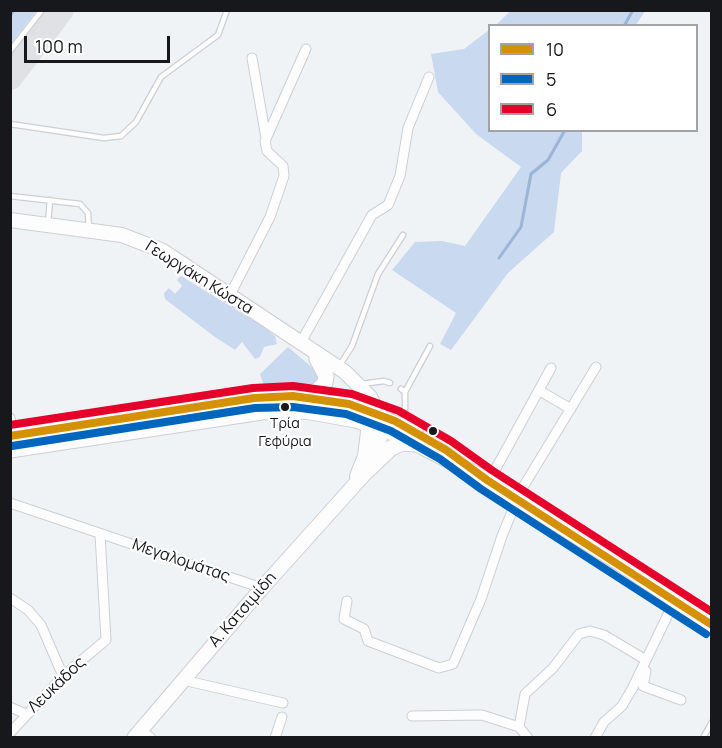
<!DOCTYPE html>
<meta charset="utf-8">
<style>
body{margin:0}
#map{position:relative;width:722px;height:748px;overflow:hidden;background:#f0f3f6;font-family:Manrope,sans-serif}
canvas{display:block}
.frame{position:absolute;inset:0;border:12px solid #17181b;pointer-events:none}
.legend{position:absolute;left:488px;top:24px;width:210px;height:108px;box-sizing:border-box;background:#fff;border:2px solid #a2a3a4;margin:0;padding:8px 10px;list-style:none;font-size:18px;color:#17181b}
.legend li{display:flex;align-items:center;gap:12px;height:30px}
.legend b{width:30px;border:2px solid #a2a3a4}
.scale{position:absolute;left:24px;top:36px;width:146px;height:27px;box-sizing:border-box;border:3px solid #17181b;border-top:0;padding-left:8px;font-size:18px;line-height:21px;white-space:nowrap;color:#17181b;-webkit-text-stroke:4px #fff;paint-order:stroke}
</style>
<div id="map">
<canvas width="722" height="748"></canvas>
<div class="frame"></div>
<ul class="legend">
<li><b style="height:8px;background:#d59104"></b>10</li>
<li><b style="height:8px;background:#0065bd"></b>5</li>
<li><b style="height:8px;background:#e4002b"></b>6</li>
</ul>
<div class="scale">100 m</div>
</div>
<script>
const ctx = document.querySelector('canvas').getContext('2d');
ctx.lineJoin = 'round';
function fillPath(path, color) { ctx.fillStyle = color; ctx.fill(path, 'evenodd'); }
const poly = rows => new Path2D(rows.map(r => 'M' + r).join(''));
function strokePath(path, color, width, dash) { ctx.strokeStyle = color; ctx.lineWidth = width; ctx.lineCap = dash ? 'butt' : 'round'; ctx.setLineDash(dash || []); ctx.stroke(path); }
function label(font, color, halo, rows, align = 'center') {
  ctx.font = font + ' Manrope,sans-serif'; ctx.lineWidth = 4.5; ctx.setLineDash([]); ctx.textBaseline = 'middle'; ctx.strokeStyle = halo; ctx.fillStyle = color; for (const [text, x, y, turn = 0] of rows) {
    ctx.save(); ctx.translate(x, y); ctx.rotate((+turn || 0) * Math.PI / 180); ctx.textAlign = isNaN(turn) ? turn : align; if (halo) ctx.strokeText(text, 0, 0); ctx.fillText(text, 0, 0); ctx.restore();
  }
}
const green = poly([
 [11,10,36,11,11,44,10,11],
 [511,10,645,10,645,11,636,25,496,25],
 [489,30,490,130,582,131,582,151,561,173,554,232,508,273,451,350,440,344,456,313,392,270,415,242,442,241,465,246,521,167,476,134,438,92,431,54,464,49],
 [181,276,258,323,275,336,277,344,264,347,260,357,255,359,242,342,235,350,215,337,165,299,164,293,169,288,175,294,182,286,177,280],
 [288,347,314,369,319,374,319,380,311,384,264,386,260,374]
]);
const stream = poly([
 [10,16,14,10],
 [624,26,633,10],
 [499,258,521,227,531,174,548,160,565,130]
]);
const taxiway = poly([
 [10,77,61,10]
]);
const lane = poly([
 [10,51,42,10],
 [10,124,104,138,121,136,136,122,161,77,218,35,227,10],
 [10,196,80,204,88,213,89,229],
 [48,224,50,200],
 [340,365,352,346,378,274,403,235],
 [361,384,384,381,390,383],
 [401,389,405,392,405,424],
 [405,392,430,346],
 [703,738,712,722]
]);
const street = poly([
 [252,58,266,138],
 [230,295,270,217,284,176,283,166,267,151,265,141,306,49],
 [300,344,372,215,388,205,400,176,408,128,429,77],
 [540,391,571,409],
 [10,418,14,435],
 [489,481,551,368],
 [10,503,262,588],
 [10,598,28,610,41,625,63,676],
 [347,601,344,619,364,629,368,641,439,668,453,664,481,599,502,536,520,492,596,367],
 [646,671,643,686,681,700],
 [183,680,283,703],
 [10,707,26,714],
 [412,716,482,715,519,727],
 [141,730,151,738],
 [10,733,63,676,106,640,100,534],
 [275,738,282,717],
 [528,738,519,727,525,694,553,668,579,634,590,631,604,635,646,660],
 [595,738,604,722,622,706,632,689,675,600]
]);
const secondary = poly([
 [10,220,122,235,163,251,345,372,370,397,381,417,380,438,368,470,262,588,134,738],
 [357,476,365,456,369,424,367,414]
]);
const primary = poly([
 [304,395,318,390,325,383,326,376,317,359],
 [10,436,231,400,293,396,349,404,415,432],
 [10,450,262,412,305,411,356,420,401,436,487,480,621,564,712,625],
 [368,470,391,448,403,443,415,444]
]);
const bus1 = poly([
 [10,436,254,398,293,396,349,404,395,421,446,450,487,480,712,625]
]);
const bus2 = poly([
 [12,446,255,408,293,407,346,414,391,431,440,459,481,489,706,634]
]);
const bus3 = poly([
 [10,425,253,388,293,386,352,394,399,411,451,441,493,471,712,612]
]);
const markers = [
 [285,407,5,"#17181b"],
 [433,431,5,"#17181b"]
];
const busNames = [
 ["Τρία",285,424],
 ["Γεφύρια",285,442]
];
const streetNames = [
 ["Γεωργάκη Κώστα",199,278,32],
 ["Μεγαλομάτας",181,561,19],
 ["Α. Κατσιμίδη",243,610,-49],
 ["Λευκάδος",57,685,-44]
];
fillPath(green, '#c8d9f0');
strokePath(stream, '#9db4d6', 3);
strokePath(taxiway, '#dfe1e4', 26);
strokePath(lane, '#cdcfd2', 7);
strokePath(street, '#cdcfd2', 11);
strokePath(secondary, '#cdcfd2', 16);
strokePath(primary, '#cdcfd2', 17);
strokePath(lane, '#fdfdfe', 4.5);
strokePath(street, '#fdfdfe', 9);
strokePath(secondary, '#fdfdfe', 14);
strokePath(primary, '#fdfdfe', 15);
strokePath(bus1, '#d59104', 8);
strokePath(bus2, '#0065bd', 8);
strokePath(bus3, '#e4002b', 8);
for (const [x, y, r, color] of markers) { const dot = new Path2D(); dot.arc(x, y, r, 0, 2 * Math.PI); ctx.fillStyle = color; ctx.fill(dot); strokePath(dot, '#fff', 2); }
label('14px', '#17181b', '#fff', busNames);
label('16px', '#17181b', '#fff', streetNames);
</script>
